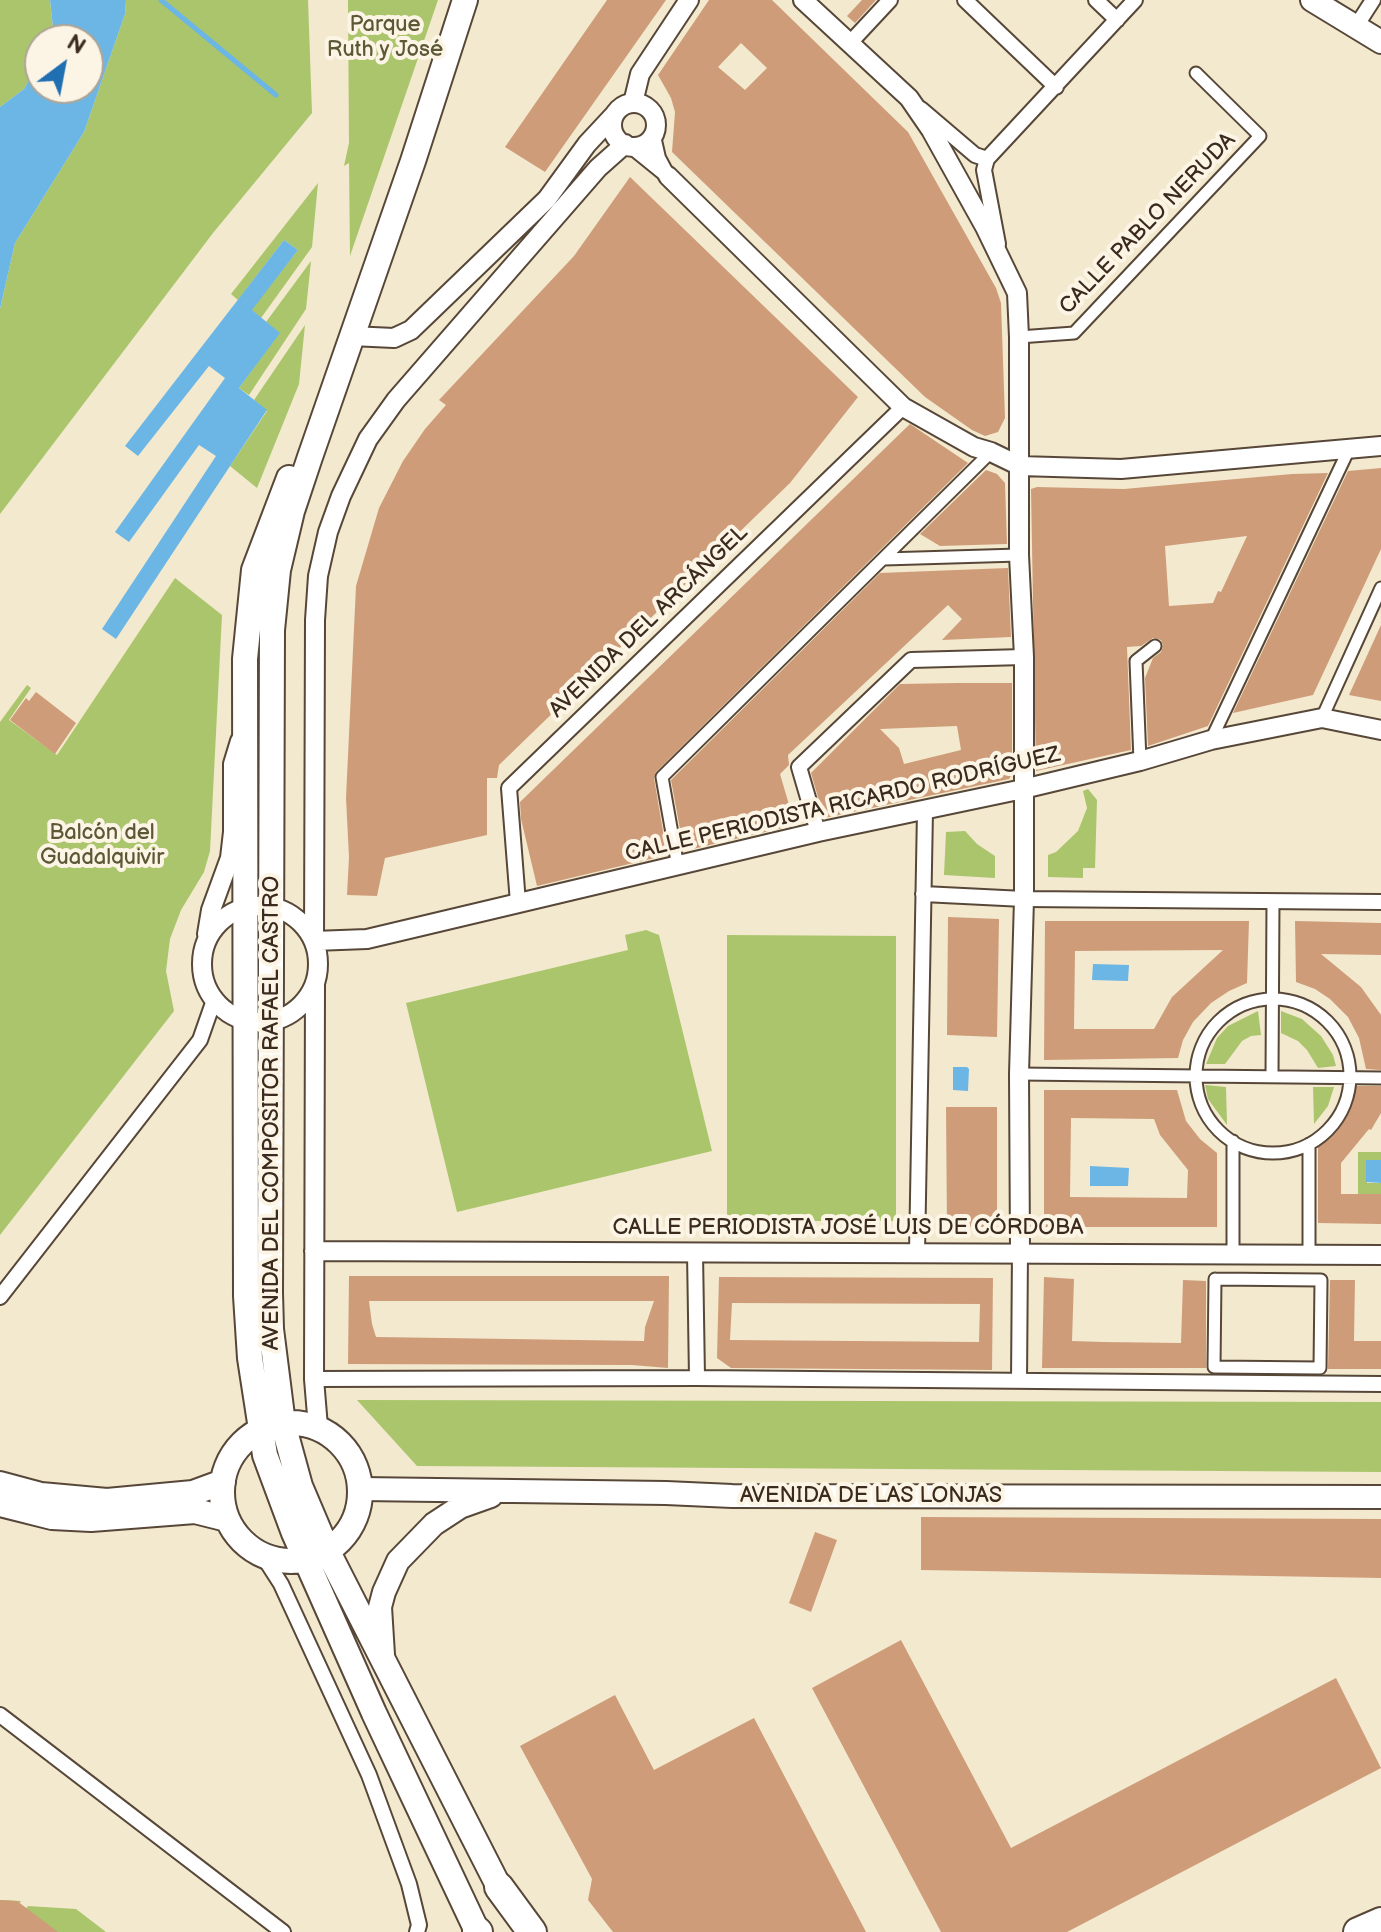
<!DOCTYPE html>
<meta charset="utf-8">
<style>
body{margin:0}
#map{position:relative;width:1381px;height:1932px;overflow:hidden;background:#f3e9ce;font-family:"Balsamiq Sans",sans-serif}
canvas{display:block}
.north{position:absolute;left:24px;top:24px;width:80px;height:80px;box-sizing:border-box;background:#fcf5e5;border:2px solid #afa495;border-radius:50%;rotate:32deg;font-size:22px;font-weight:700;line-height:32px;text-align:center;color:#3b2a1e}
.north::after{content:'';display:block;margin:auto;width:28px;height:36px;background:#1f6fb2;clip-path:polygon(50% 0,100% 100%,50% 72%,0 100%)}
</style>
<div id="map">
<canvas width="1381" height="1932"></canvas>
<div class="north">N</div>
</div>
<script>
const ctx = document.querySelector('canvas').getContext('2d');
ctx.lineJoin = 'round';
function fillPath(path, color) { ctx.fillStyle = color; ctx.fill(path, 'evenodd'); }
const poly = rows => new Path2D(rows.map(r => 'M' + r).join(''));
function strokePath(path, color, width, dash) { ctx.strokeStyle = color; ctx.lineWidth = width; ctx.lineCap = dash ? 'butt' : 'round'; ctx.setLineDash(dash || []); ctx.stroke(path); }
function label(font, color, halo, rows, align = 'center') {
  ctx.font = font + ' "Balsamiq Sans",sans-serif'; ctx.lineWidth = 8; ctx.setLineDash([]); ctx.textBaseline = 'middle'; ctx.strokeStyle = halo; ctx.fillStyle = color; for (const [text, x, y, turn = 0] of rows) {
    ctx.save(); ctx.translate(x, y); ctx.rotate((+turn || 0) * Math.PI / 180); ctx.textAlign = isNaN(turn) ? turn : align; if (halo) ctx.strokeText(text, 0, 0); ctx.fillText(text, 0, 0); ctx.restore();
  }
}
const green = poly([
 [0,0,50,0,54,36,52,40,40,40,40,60,24,89,0,107],
 [126,0,308,0,312,113,213,233,0,514,0,309,15,243,84,132,125,14],
 [348,0,438,0,350,256,349,163,344,166,349,143],
 [318,183,312,247,261,318,251,310,298,250,284,240,238,300,231,294],
 [311,261,306,309,249,395,239,388,279,333,266,322],
 [305,325,299,384,257,488,230,466,267,411,254,400],
 [175,578,222,615,210,851,204,872,181,910,170,939,166,971,174,1011,0,1235,0,722,27,685,31,688,9,720,57,755],
 [1088,789,1097,800,1095,868,1083,868,1083,878,1048,877,1048,855,1056,852,1078,831,1087,808,1083,791],
 [965,831,977,844,995,856,995,878,944,875,946,832],
 [646,930,659,935,712,1151,457,1212,406,1003,628,950,625,935],
 [727,935,896,936,896,1221,727,1221],
 [1258,1011,1261,1035,1251,1036,1242,1041,1225,1064,1206,1064,1217,1038,1228,1026],
 [1281,1011,1302,1019,1321,1036,1333,1055,1336,1066,1318,1068,1307,1050,1298,1041,1281,1033],
 [1205,1085,1226,1087,1227,1125,1208,1099],
 [1313,1087,1334,1087,1328,1106,1314,1124],
 [1358,1152,1381,1152,1381,1160,1367,1160,1367,1183,1381,1183,1381,1194,1358,1194],
 [357,1400,1381,1402,1381,1472,417,1466],
 [0,1900,21,1901,18,1906,24,1911,28,1906,76,1909,106,1932,0,1932]
]);
const water = poly([
 [50,0,126,0,125,14,84,132,15,243,0,309,0,107,24,89,40,60,40,88,88,88,88,40,52,40,54,36],
 [284,240,298,250,252,310,280,333,239,388,267,410,116,639,102,629,216,456,199,445,129,542,115,532,225,378,209,366,138,456,125,446],
 [1093,964,1129,965,1128,981,1092,980],
 [953,1067,967,1067,969,1069,968,1091,953,1090],
 [1366,1160,1381,1160,1381,1183,1366,1182],
 [1090,1166,1129,1168,1128,1186,1090,1186]
]);
const stream = poly([
 [161,0,276,95]
]);
const building = poly([
 [607,0,666,0,545,172,505,147],
 [709,0,772,0,908,132,996,288,1001,303,1005,418,998,432,985,436,972,430,925,397,672,152,675,112,671,98,658,75],
 [741,43,767,68,745,90,718,67],
 [862,0,876,0,855,23,847,16],
 [630,177,858,397,790,483,499,765,497,778,487,778,487,835,385,858,377,896,347,895,349,857,346,798,356,586,379,508,403,461,425,429,446,405,439,400,574,256],
 [910,424,968,463,656,772,654,778,667,855,537,886,521,819,520,802],
 [1381,468,1381,549,1313,695,1233,713,1348,471],
 [986,470,997,474,1005,483,1007,544,940,546,920,534],
 [1328,473,1208,726,1148,746,1145,678,1153,658,1161,652,1163,646,1161,640,1153,638,1141,646,1127,647,1131,750,1036,771,1031,489,1037,487,1124,489,1292,474],
 [1247,536,1221,592,1218,591,1213,603,1169,606,1165,546],
 [1008,568,1011,637,942,640,962,619,948,605,788,755,789,765,780,774,795,825,684,851,671,780,880,573],
 [1381,625,1381,701,1349,695],
 [958,683,1012,683,1012,774,1009,779,824,818,811,773,900,684],
 [957,726,961,750,904,764,899,748,880,729],
 [36,692,76,723,55,754,10,720,26,698,29,701],
 [948,917,999,919,997,1037,947,1035],
 [1045,921,1249,921,1247,983,1229,991,1211,1003,1193,1022,1183,1040,1178,1058,1044,1060],
 [1223,950,1172,997,1154,1029,1074,1029,1075,951],
 [1295,921,1381,923,1381,955,1321,954,1361,987,1381,1015,1381,1070,1366,1069,1359,1038,1348,1017,1330,999,1315,989,1296,982],
 [1354,1086,1381,1086,1381,1113,1371,1130,1369,1129,1341,1163,1341,1194,1381,1194,1381,1224,1318,1223,1318,1145,1342,1117],
 [1044,1090,1177,1090,1186,1121,1200,1139,1217,1153,1217,1227,1044,1227],
 [1071,1118,1154,1119,1160,1135,1188,1170,1187,1198,1070,1197],
 [946,1107,997,1107,997,1227,947,1227],
 [349,1276,669,1276,668,1368,632,1365,348,1364],
 [369,1301,654,1301,645,1327,644,1341,376,1337,372,1324],
 [719,1277,993,1278,992,1370,731,1368,717,1358],
 [732,1303,980,1304,979,1342,730,1340],
 [1044,1277,1074,1279,1072,1341,1103,1342,1181,1343,1183,1280,1206,1281,1206,1368,1042,1368],
 [1330,1280,1355,1280,1354,1341,1381,1341,1381,1369,1328,1369],
 [921,1517,1381,1519,1381,1578,921,1570],
 [815,1532,837,1540,811,1612,789,1603],
 [901,1640,1011,1848,1336,1678,1381,1768,1067,1932,941,1932,812,1688],
 [615,1695,654,1770,754,1718,866,1932,613,1932,588,1900,592,1879,520,1746],
 [0,1900,17,1901,58,1932,0,1932]
]);
const pedestrian = poly([
 [1019,337,1074,333,1260,136,1196,73],
 [884,559,1019,555],
 [1322,718,1381,588],
 [1211,740,1349,449],
 [1140,761,1136,661,1155,646],
 [678,867,662,777,991,452],
 '1196 1076a77 77 0 1 1 154 0a77 77 0 1 1-154 0Z',
 [1019,1074,1381,1078],
 [1272,1076,1273,902],
 [1233,1141,1233,1253],
 [1309,1254,1309,1144],
 [1215,1279,1321,1280,1320,1368,1214,1367,1215,1279]
]);
const minor = poly([
 [965,0,1056,87],
 [1096,0,1117,20],
 [1355,28,1373,0],
 [849,44,890,0],
 [921,109,975,155,987,159],
 [653,136,658,158,666,173],
 [631,146,668,176],
 [998,244,984,170,987,159,1135,0],
 [818,832,799,767,911,660,1024,657],
 [923,894,1024,899,1381,902],
 [518,903,509,788,903,407],
 [917,1252,925,811],
 [695,1253,697,1378],
 [0,1297,200,1040,214,1000],
 [314,1379,697,1378,1381,1384],
 [1019,1381,1020,1251],
 [263,1556,281,1584,369,1775,409,1884,419,1925,417,1932],
 [0,1715,283,1932]
]);
const tertiary = poly([
 [803,0,909,98,931,130,985,227,1017,293,1019,337,1019,555,1024,657,1024,899,1019,1074,1020,1251],
 [633,103,640,74,689,0],
 '612 125a22 22 0 1 1 44 0a22 22 0 1 1-44 0Z',
 [668,176,903,407,974,447,991,452,1020,466,1121,469,1381,446],
 [351,336,394,338,411,330,547,199,587,144,615,114],
 '202 964a58 58 0 1 1 116 0a58 58 0 1 1-116 0Z',
 [207,934,211,910,230,858,233,832,233,764,240,741],
 [314,941,367,939,818,832,1023,789,1140,761,1211,740,1322,718,1381,730],
 [314,941,315,620,318,576,328,532,341,496,368,439,396,400,598,168,625,144],
 [315,984,314,1379,318,1427],
 [314,1251,1381,1255]
]);
const secondary = poly([
 [1312,0,1381,42],
 [361,1489,666,1493,732,1496,1381,1497],
 [383,1655,380,1607,384,1592,398,1561,434,1524,460,1507,491,1496]
]);
const primary = poly([
 [465,0,413,161,310,457,292,511,278,570,272,630,270,1293,271,1329,283,1424,300,1486,328,1552,499,1887],
 [289,478,254,570,245,659,246,1296,250,1358,265,1455,294,1533,374,1713,477,1931],
 '222 1492a69 69 0 1 1 138 0a69 69 0 1 1-138 0Z',
 [0,1484,41,1495,107,1501,193,1493,223,1482],
 [0,1504,52,1517,91,1519,195,1511,227,1519]
]);
const motorway = poly([
 [499,1887,532,1932],
 [477,1931,478,1932],
 [1358,1932,1381,1922]
]);
const parkNames = [
 ["Parque",385,25],
 ["Ruth y José",385,50],
 ["Balcón del",102,833],
 ["Guadalquivir",102,858]
];
const streetNames = [
 ["CALLE PABLO NERUDA",1148,224,-46],
 ["AVENIDA DEL ARCÁNGEL",649,622,-44],
 ["CALLE PERIODISTA RICARDO RODRÍGUEZ",843,805,-13],
 ["AVENIDA DEL COMPOSITOR RAFAEL CASTRO",272,1113,-90],
 ["CALLE PERIODISTA JOSÉ LUIS DE CÓRDOBA",848,1228],
 ["AVENIDA DE LAS LONJAS",871,1496]
];
fillPath(green, '#aac56b');
fillPath(water, '#6cb6e5');
strokePath(stream, '#6cb6e5', 5);
fillPath(building, '#ce9c79');
strokePath(pedestrian, '#574738', 15);
strokePath(minor, '#574738', 18);
strokePath(tertiary, '#574738', 22);
strokePath(secondary, '#574738', 26);
strokePath(primary, '#574738', 28);
strokePath(motorway, '#574738', 32);
strokePath(pedestrian, '#fff', 11);
strokePath(minor, '#fff', 14);
strokePath(tertiary, '#fff', 18);
strokePath(secondary, '#fff', 22);
strokePath(primary, '#fff', 24);
strokePath(motorway, '#fff', 28);
label('22px', '#5c5835', '#fcf5e5', parkNames);
label('22px', '#3b2a1e', '#fcf5e5', streetNames);
</script>
